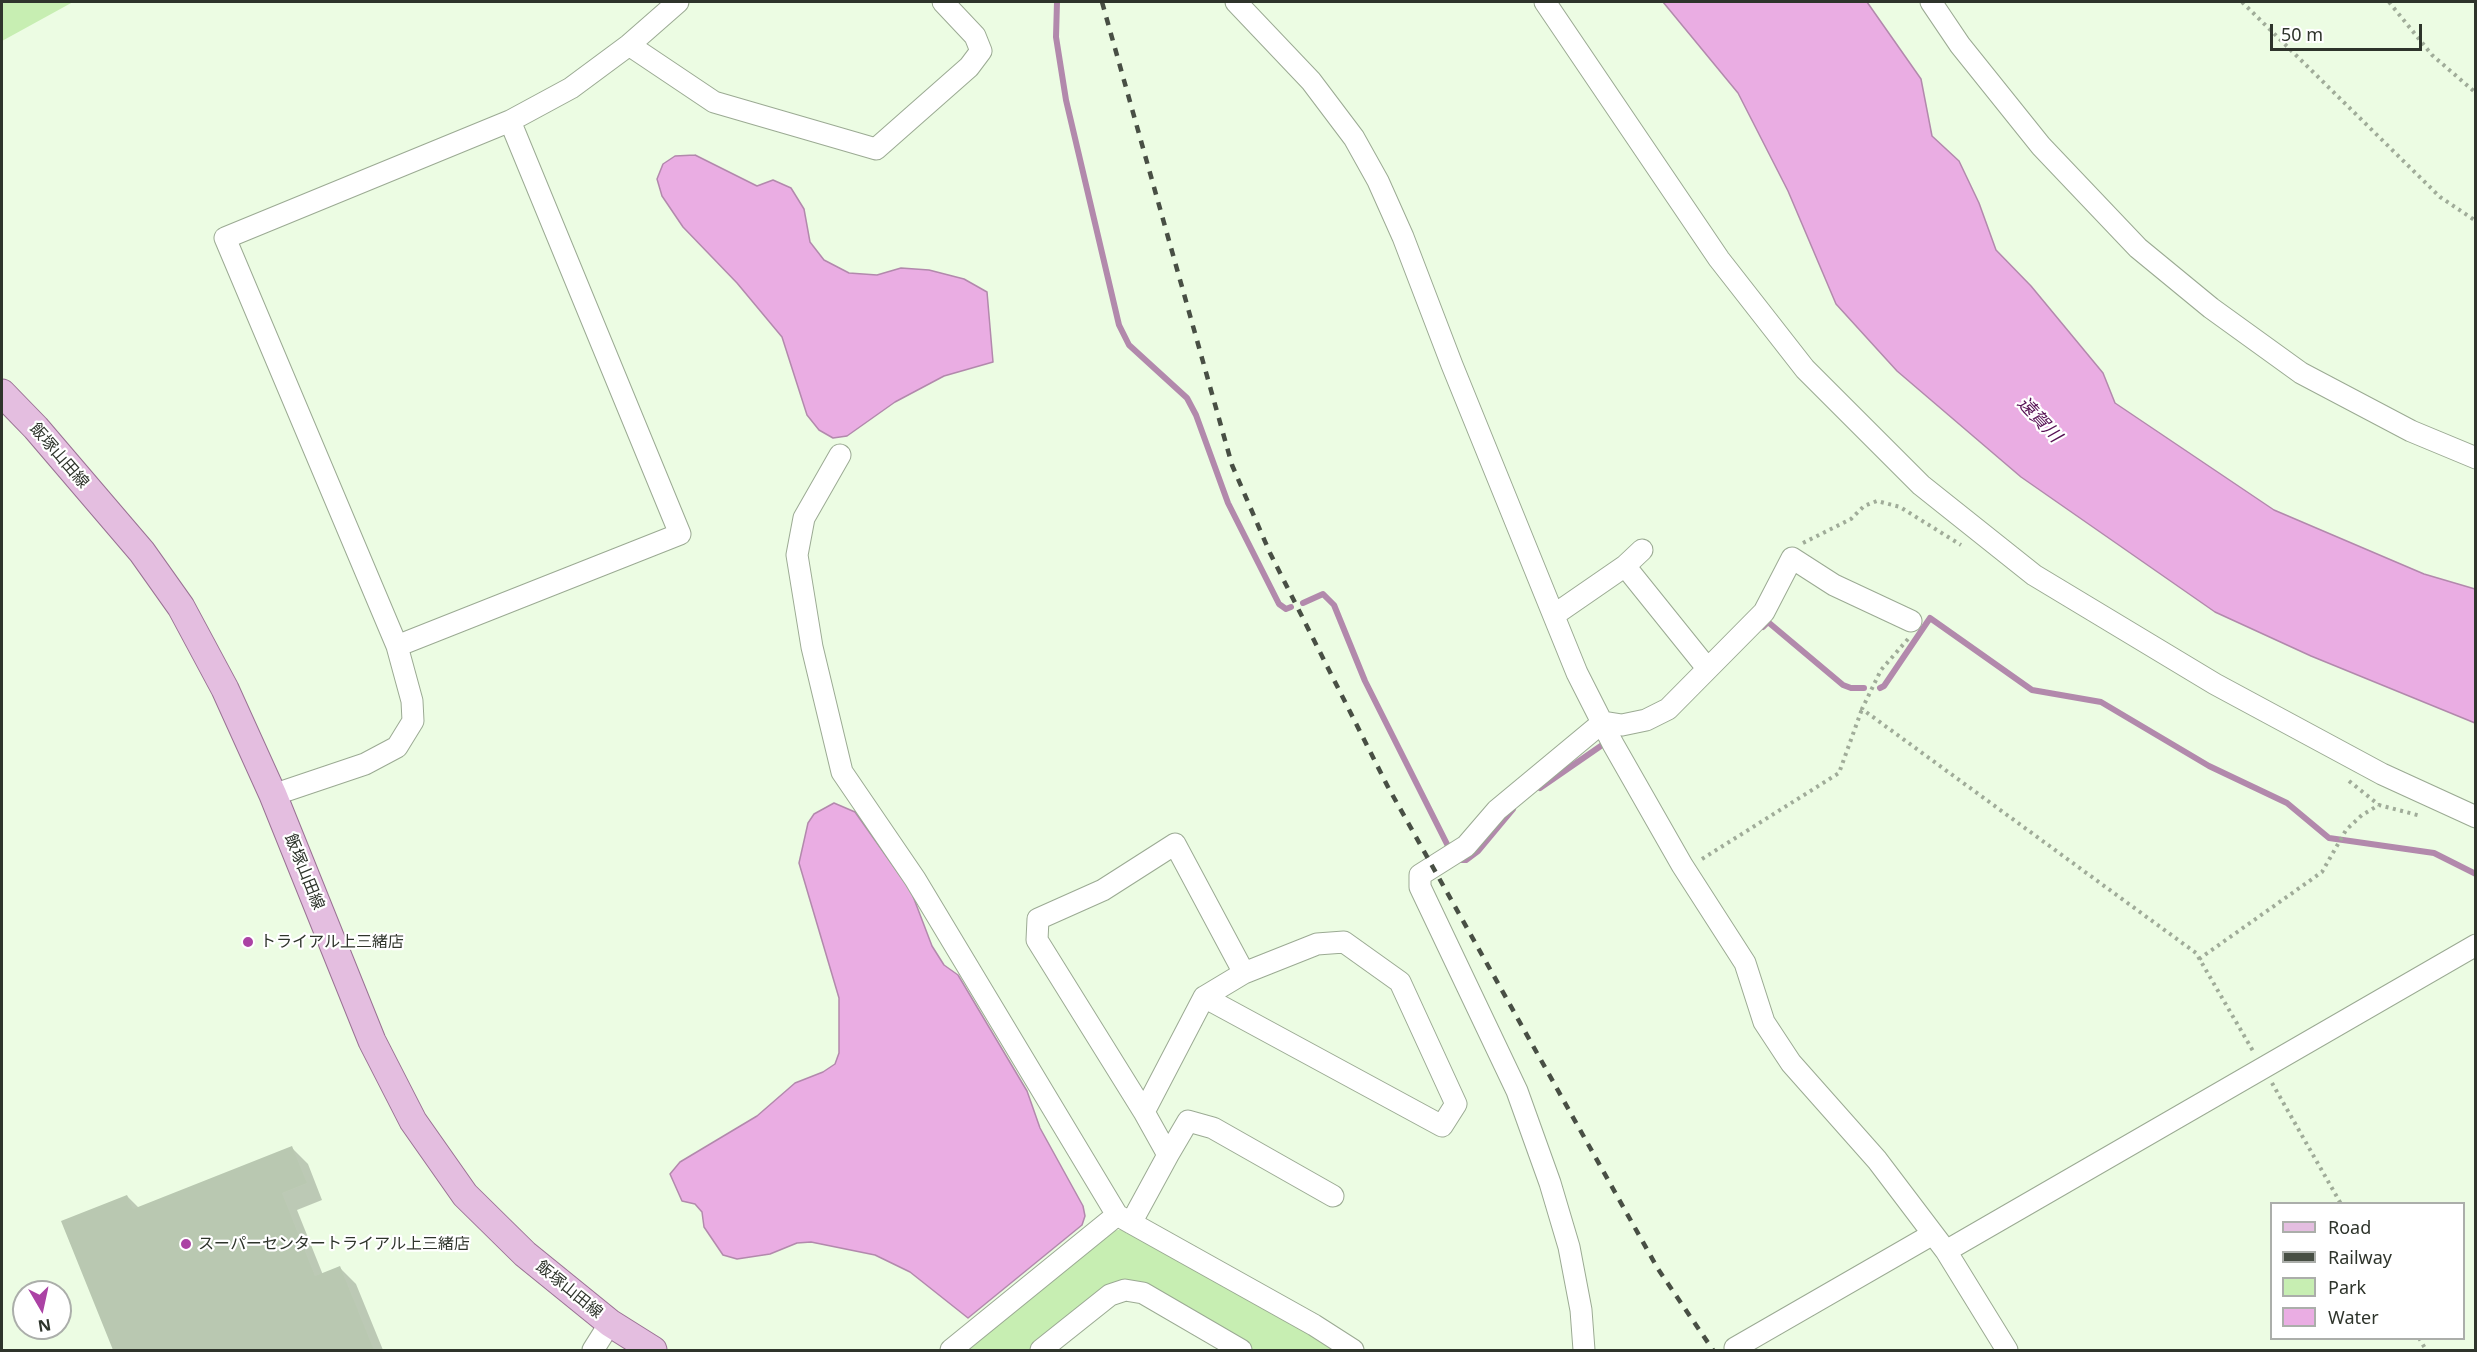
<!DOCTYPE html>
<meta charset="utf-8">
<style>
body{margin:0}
#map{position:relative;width:2477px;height:1352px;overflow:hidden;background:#ecfce3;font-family:"Noto Sans",sans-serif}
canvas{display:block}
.frame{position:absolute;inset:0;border:3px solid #2e342b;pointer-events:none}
.legend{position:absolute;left:2270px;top:1202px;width:195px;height:138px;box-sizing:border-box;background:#fff;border:2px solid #abaeaa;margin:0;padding:8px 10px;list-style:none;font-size:18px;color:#2e342b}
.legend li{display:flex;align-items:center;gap:12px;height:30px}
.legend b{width:30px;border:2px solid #abaeaa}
.north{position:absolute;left:12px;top:1280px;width:60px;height:60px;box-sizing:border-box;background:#fff;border:2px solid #abaeaa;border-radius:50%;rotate:171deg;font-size:16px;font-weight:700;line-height:24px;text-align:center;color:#2e342b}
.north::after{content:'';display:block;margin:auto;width:21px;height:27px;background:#ab42a4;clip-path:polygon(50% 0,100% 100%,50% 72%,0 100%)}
.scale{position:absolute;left:2270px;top:24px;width:152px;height:27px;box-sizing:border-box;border:3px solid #2e342b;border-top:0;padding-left:8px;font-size:18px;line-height:21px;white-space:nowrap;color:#2e342b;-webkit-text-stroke:4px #fff;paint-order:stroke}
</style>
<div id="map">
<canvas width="2477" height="1352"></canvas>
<div class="frame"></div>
<ul class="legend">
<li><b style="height:8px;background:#e4bee0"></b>Road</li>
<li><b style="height:8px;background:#484f44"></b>Railway</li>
<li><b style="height:16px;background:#c7eeb2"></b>Park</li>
<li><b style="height:16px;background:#eaade3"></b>Water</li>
</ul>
<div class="north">N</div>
<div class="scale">50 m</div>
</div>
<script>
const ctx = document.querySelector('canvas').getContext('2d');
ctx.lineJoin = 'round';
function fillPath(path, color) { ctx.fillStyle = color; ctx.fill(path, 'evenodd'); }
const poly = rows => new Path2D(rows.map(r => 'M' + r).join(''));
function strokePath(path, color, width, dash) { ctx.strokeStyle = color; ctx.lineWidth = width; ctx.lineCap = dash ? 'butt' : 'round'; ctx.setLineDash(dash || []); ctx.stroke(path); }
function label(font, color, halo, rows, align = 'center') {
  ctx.font = font + ' "Noto Sans","Noto Sans JP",sans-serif'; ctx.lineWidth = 4.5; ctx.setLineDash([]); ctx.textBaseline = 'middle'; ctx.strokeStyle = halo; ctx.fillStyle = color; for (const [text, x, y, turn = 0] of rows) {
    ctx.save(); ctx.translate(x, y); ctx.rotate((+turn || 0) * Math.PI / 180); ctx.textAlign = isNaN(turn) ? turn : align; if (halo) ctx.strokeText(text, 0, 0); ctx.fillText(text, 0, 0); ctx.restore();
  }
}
const green = poly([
 [2,2,73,2,2,41],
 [1127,1229,1340,1350,1253,1350,1134,1283,1033,1349,966,1350,1110,1231]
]);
const water = poly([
 [1663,2,1867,2,1921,79,1932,136,1959,161,1979,203,1996,250,2031,286,2103,373,2115,403,2274,510,2424,574,2475,589,2475,723,2311,656,2215,612,2021,477,1897,371,1836,304,1788,191,1738,93,1663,2],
 [695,155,757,186,773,180,791,188,804,209,810,242,824,260,849,273,877,275,901,268,929,270,964,279,987,292,993,362,944,376,895,402,847,436,833,438,819,430,807,415,782,337,737,283,683,227,662,196,657,179,663,164,675,156,695,155],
 [834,803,855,812,911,891,932,946,944,965,958,975,1027,1091,1040,1128,1083,1206,1085,1216,1082,1225,968,1318,910,1272,875,1255,811,1242,797,1243,770,1254,737,1259,723,1255,704,1227,702,1212,695,1204,682,1201,670,1174,680,1162,757,1116,795,1083,823,1072,835,1064,839,1053,839,998,799,863,808,823,814,814,834,803]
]);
const shadow = poly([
 [291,1147,308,1164,322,1200,297,1210,323,1275,340,1268,356,1284,383,1350,114,1350,62,1222,127,1196,139,1208]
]);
const stream = poly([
 [1057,2,1056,37,1066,100,1119,325,1129,345,1187,398,1196,415,1228,503,1279,604,1286,609,1291,607],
 [1303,603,1323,594,1334,605,1365,681,1451,852],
 [1763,627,1768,622,1843,685,1851,688,1864,688],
 [1880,688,1884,686,1930,618,2032,690,2101,702,2209,766,2287,803,2329,838,2434,853,2476,874],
 [1540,788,1608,741],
 [1457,860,1466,860,1478,851,1513,809]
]);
const building = poly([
 [292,1146,307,1183,282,1193,315,1276,340,1266,374,1350,113,1350,61,1221,127,1195,133,1209]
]);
const path = poly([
 [2242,2,2440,197,2476,221],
 [2389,2,2432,55,2476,93],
 [1803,543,1851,519,1864,506,1877,501,1900,507,1961,545],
 [1908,639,1881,670,1862,709,2196,953,2253,1051],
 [2349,781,2379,805],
 [1702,859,1839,773,1862,709],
 [2199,959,2322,872,2346,830,2362,815,2379,805,2421,816],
 [2272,1083,2341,1204],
 [2419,1338,2426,1350]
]);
const minor = poly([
 [1236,2,1311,81,1354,138,1378,181,1403,237,1452,365,1577,673,1613,744,1682,865,1745,963,1764,1022,1791,1063,1877,1160,1946,1251,2007,1350],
 [1545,2,1719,259,1805,369,1921,485,2034,575,2215,684,2382,774,2476,817],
 [1931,2,1960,45,2041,146,2138,248,2211,308,2301,373,2411,431,2476,458],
 [629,45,714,102,876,149,969,67,981,51,975,36,943,2],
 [840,455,804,518,797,555,812,647,842,772,915,879,1117,1215,1314,1325,1353,1350],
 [1625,566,1707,668],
 [1554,615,1625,566,1642,550],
 [397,646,680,534,510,121],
 [273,795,365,764,397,747,413,721,412,701,397,646,225,238,510,121,571,88,629,45,678,2],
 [1144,1112,1037,940,1038,919,1103,890,1175,844,1244,973],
 [1168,1155,1188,1121,1213,1128,1333,1196],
 [1131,1223,1168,1155,1144,1112,1204,997,1244,973,1317,944,1344,942,1400,982,1456,1104,1442,1126,1204,997],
 [1946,1251,2476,945],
 [1735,1348,1933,1234],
 [593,1350,610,1323],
 [951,1350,1117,1215],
 [1041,1350,1110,1295,1125,1290,1143,1293,1241,1350],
 [1584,1350,1581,1310,1569,1247,1550,1183,1517,1091,1420,887,1420,875,1466,846,1497,810,1603,722,1622,725,1646,720,1668,709,1764,612,1792,558,1834,585,1911,621]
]);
const major = poly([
 [2,393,36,428,142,552,181,607,225,689,273,795,372,1041,413,1121,465,1195,525,1254,610,1323,653,1350]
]);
const rail = poly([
 [1102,2,1232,465,1270,553,1388,787,1658,1269,1713,1350]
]);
const markers = [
 [248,942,6,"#ab42a4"],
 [186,1244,6,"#ab42a4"]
];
const streetNames = [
 ["飯塚山田線",59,456,49],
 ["飯塚山田線",304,872,68],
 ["飯塚山田線",569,1290,39]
];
const poiNames = [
 ["トライアル上三緒店",260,942],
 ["スーパーセンタートライアル上三緒店",198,1244]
];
const waterNames = [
 ["遠賀川",2039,420,47]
];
fillPath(green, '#c7eeb2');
fillPath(water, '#eaade3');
strokePath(water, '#b289ac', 1.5);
fillPath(shadow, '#0003');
strokePath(stream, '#b289ac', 6);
fillPath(building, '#b9c8b1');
strokePath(minor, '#9baa93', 23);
strokePath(major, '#997293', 29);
strokePath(path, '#a0ac99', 4, [3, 4.5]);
strokePath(minor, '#fff', 21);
strokePath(major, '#e4bee0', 27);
strokePath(rail, '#484f44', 4.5, [8, 8]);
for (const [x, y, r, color] of markers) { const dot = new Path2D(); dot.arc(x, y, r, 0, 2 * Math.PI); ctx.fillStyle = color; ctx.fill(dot); strokePath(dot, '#fff', 2); }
label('16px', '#2e342b', '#fff', streetNames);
label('16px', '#2e342b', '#fff', poiNames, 'left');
label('italic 18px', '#561053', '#fff', waterNames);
</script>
